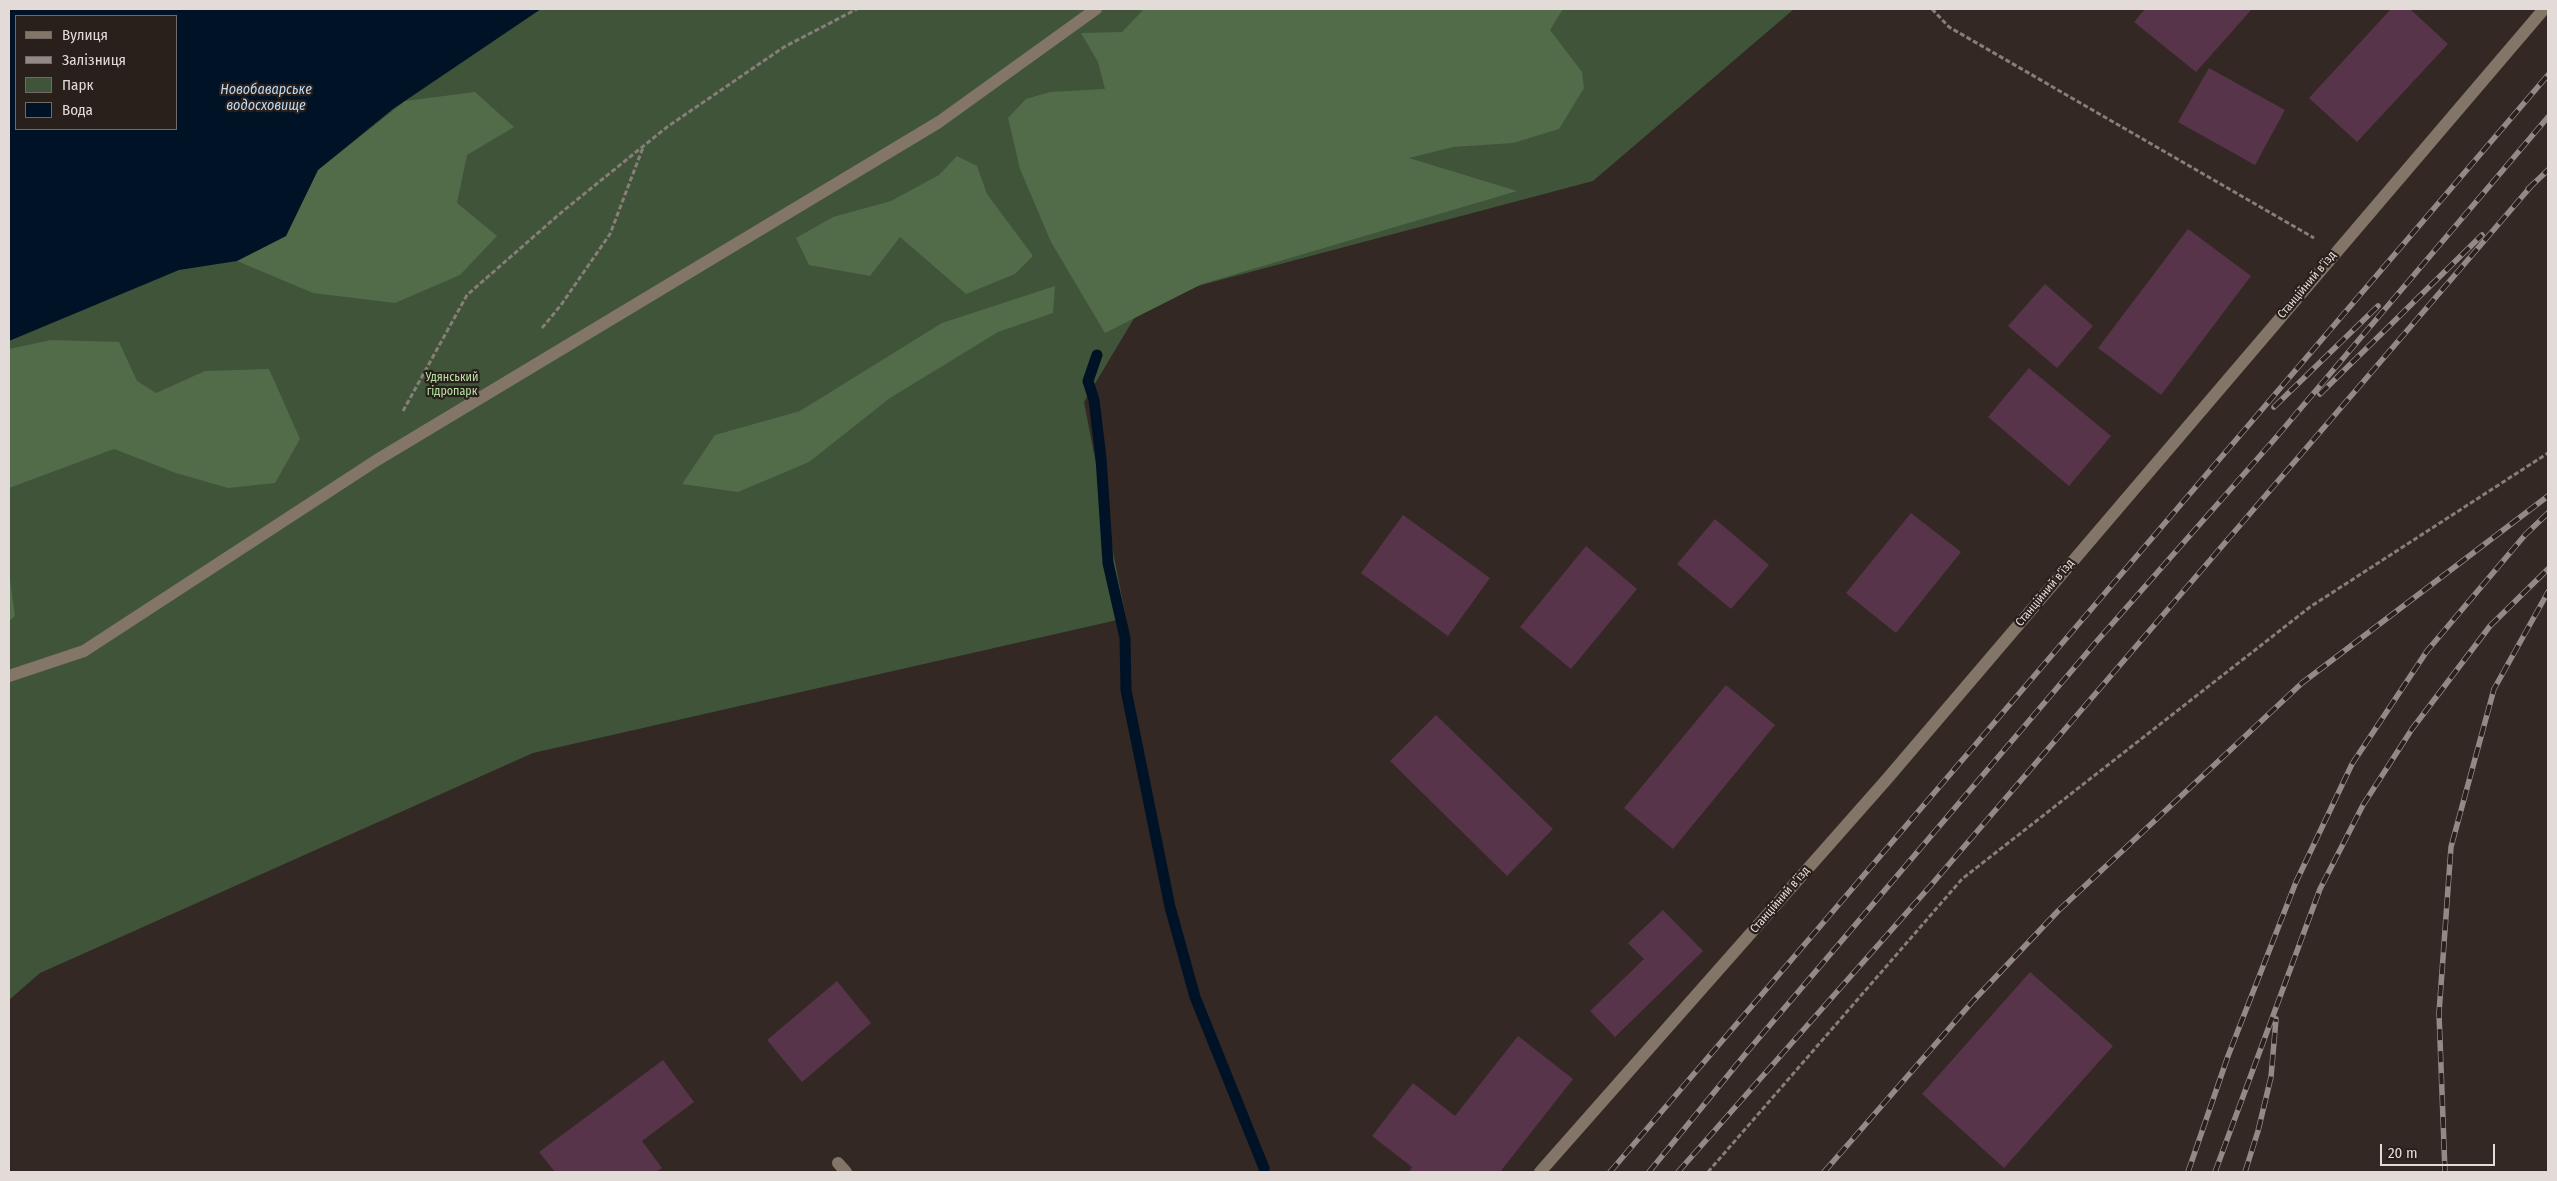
<!DOCTYPE html>
<meta charset="utf-8">
<style>
body{margin:0}
#map{position:relative;width:2557px;height:1181px;overflow:hidden;background:#332824;font-family:"Fira Sans Condensed",sans-serif}
canvas{display:block}
.frame{position:absolute;inset:0;border:10px solid #e2dbd8;pointer-events:none}
.legend{position:absolute;left:15px;top:15px;width:162px;height:115px;box-sizing:border-box;background:#291f1b;border:1px solid #736a67;margin:0;padding:6px 9px;list-style:none;font-size:15px;color:#e2dbd8}
.legend li{display:flex;align-items:center;gap:10px;height:25px}
.legend b{width:25px;border:1px solid #736a67}
.scale{position:absolute;left:2380px;top:1144px;width:115px;height:22px;box-sizing:border-box;border:2px solid #e2dbd8;border-top:0;padding-left:6px;font-size:15px;line-height:18px;white-space:nowrap;color:#e2dbd8;-webkit-text-stroke:4px #291f1b;paint-order:stroke}
</style>
<div id="map">
<canvas width="2557" height="1181"></canvas>
<div class="frame"></div>
<ul class="legend">
<li><b style="height:6px;background:#837567"></b>Вулиця</li>
<li><b style="height:6px;background:#938a87"></b>Залізниця</li>
<li><b style="height:14px;background:#3f5438"></b>Парк</li>
<li><b style="height:14px;background:#001326"></b>Вода</li>
</ul>
<div class="scale">20 m</div>
</div>
<script>
const ctx = document.querySelector('canvas').getContext('2d');
ctx.lineJoin = 'round';
function fillPath(path, color) { ctx.fillStyle = color; ctx.fill(path, 'evenodd'); }
const poly = rows => new Path2D(rows.map(r => 'M' + r).join(''));
function strokePath(path, color, width, dash) { ctx.strokeStyle = color; ctx.lineWidth = width; ctx.lineCap = dash ? 'butt' : 'round'; ctx.setLineDash(dash || []); ctx.stroke(path); }
function label(font, color, halo, rows, align = 'center') {
  ctx.font = font + ' "Fira Sans Condensed",sans-serif'; ctx.lineWidth = 4.5; ctx.setLineDash([]); ctx.textBaseline = 'middle'; ctx.strokeStyle = halo; ctx.fillStyle = color; for (const [text, x, y, turn = 0] of rows) {
    ctx.save(); ctx.translate(x, y); ctx.rotate((+turn || 0) * Math.PI / 180); ctx.textAlign = isNaN(turn) ? turn : align; if (halo) ctx.strokeText(text, 0, 0); ctx.fillText(text, 0, 0); ctx.restore();
  }
}
const green = poly([
 [9,9,1794,9,1593,181,1145,300,1084,402,1126,618,533,753,40,973,9,1000],
 [16,16,176,16,176,129,16,129]
]);
const forest = poly([
 [1144,9,1563,9,1550,30,1582,72,1584,88,1559,129,1513,143,1453,147,1409,158,1517,191,1202,284,1105,333,1051,242,1020,169,1008,118,1026,99,1050,92,1105,89,1098,62,1081,33,1122,32],
 [475,92,514,127,467,155,457,203,497,236,460,275,395,303,313,293,237,261,286,236,318,170,405,101],
 [957,156,977,166,987,194,1033,256,1015,274,966,294,900,237,870,276,809,265,796,238,833,217,891,201,939,175],
 [1055,286,1053,313,998,332,890,398,809,462,738,492,682,484,715,435,800,411,942,323],
 [51,340,119,342,137,381,156,393,205,371,269,369,300,439,275,483,228,488,176,473,114,449,9,488,9,349],
 [9,572,15,616,9,621]
]);
const water = poly([
 [9,9,541,9,393,109,318,170,286,236,237,261,179,270,9,341],
 [16,16,176,16,176,129,16,129]
]);
const stream = poly([
 [1097,355,1088,381,1094,400,1101,458,1108,563,1125,638,1126,690,1170,907,1195,997,1264,1168,1264,1172]
]);
const building = poly([
 [2145,9,2252,9,2196,72,2134,22],
 [2391,9,2410,9,2448,44,2357,142,2309,98],
 [2209,68,2285,110,2255,165,2178,122],
 [2188,229,2251,276,2161,395,2098,348],
 [2045,284,2093,326,2057,368,2008,326],
 [2029,368,2111,436,2069,486,1988,417],
 [1911,513,1961,552,1896,633,1846,593],
 [1403,515,1490,578,1448,636,1361,573],
 [1715,519,1769,565,1731,609,1677,564],
 [1586,546,1637,589,1571,669,1520,627],
 [1726,685,1775,725,1673,849,1624,808],
 [1436,715,1553,829,1507,876,1390,761],
 [1663,910,1703,951,1615,1037,1590,1011,1644,959,1628,943],
 [2030,972,2113,1046,2004,1168,1922,1094],
 [837,981,871,1023,802,1082,767,1040],
 [1518,1036,1573,1079,1500,1172,1409,1172,1412,1167,1372,1136,1413,1083,1455,1116],
 [663,1060,694,1102,642,1141,662,1168,656,1172,555,1172,539,1152]
]);
const path = poly([
 [1932,9,1949,27,2314,238],
 [542,328,561,305,610,234,644,145],
 [403,411,467,295,563,211,667,127,784,47,857,9],
 [1708,1172,1962,879,2310,607,2548,453]
]);
const minor = poly([
 [9,676,84,651,377,460,939,122,1096,9],
 [838,1163,846,1172],
 [1540,1172,1887,779,2544,9]
]);
const rail = poly([
 [2528,189,2548,170],
 [2320,394,2482,235],
 [2274,407,2378,306],
 [1610,1172,2548,75],
 [1649,1172,1747,1052,2097,641,2273,441,2548,117],
 [1678,1172,1932,884,2533,184],
 [1824,1172,1973,1001,2058,911,2302,683,2548,496],
 [2188,1172,2228,1056,2296,882,2352,764,2427,651,2525,535,2548,513],
 [2215,1172,2320,889,2363,805,2412,729,2490,626,2548,569],
 [2245,1172,2258,1131,2271,1077,2276,1019],
 [2445,1172,2439,1013,2451,847,2494,689,2548,592]
]);
const streetNames = [
 ["Станційний в’їзд",2307,285,-50],
 ["Станційний в’їзд",2045,593,-50],
 ["Станційний в’їзд",1780,900,-49]
];
const parkNames = [
 ["Удянський",452,378],
 ["гідропарк",452,392]
];
const waterNames = [
 ["Новобаварське",266,90],
 ["водосховище",266,106]
];
fillPath(green, '#3f5438');
fillPath(forest, '#526c4a');
fillPath(water, '#001326');
strokePath(stream, '#001326', 11);
fillPath(building, '#58344a');
strokePath(path, '#877e7a', 3, [5, 2.5]);
strokePath(minor, '#837567', 12);
strokePath(rail, '#938a87', 5.5);
strokePath(rail, '#291f1b', 4, [11]);
label('12px', '#e2dbd8', '#291f1b', streetNames);
label('12px', '#b5e2a7', '#291f1b', parkNames);
label('italic 14px', '#badbfa', '#291f1b', waterNames);
</script>
